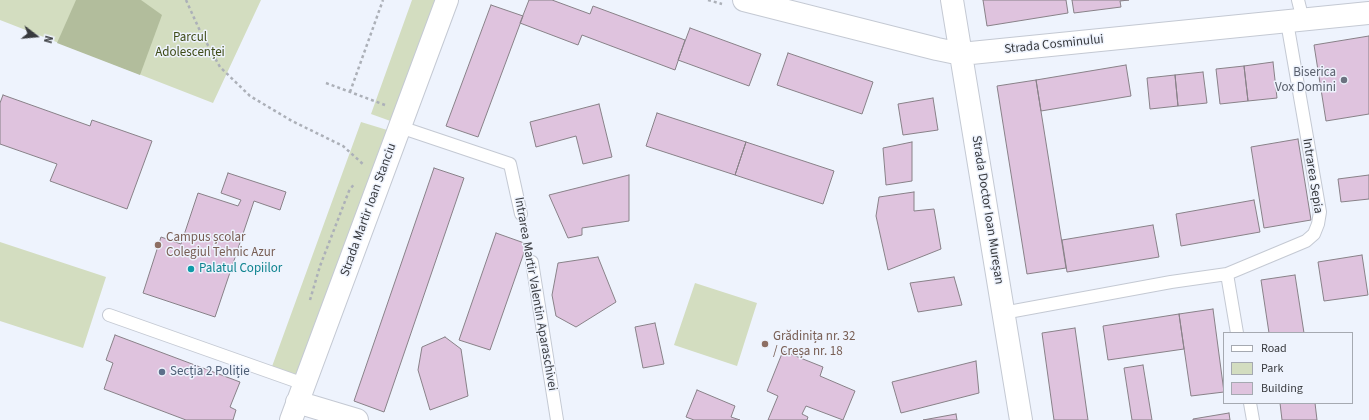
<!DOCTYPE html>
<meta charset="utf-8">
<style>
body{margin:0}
#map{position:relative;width:1369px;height:420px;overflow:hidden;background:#eef3fd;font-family:"Source Sans 3",sans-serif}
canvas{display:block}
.legend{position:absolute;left:1223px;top:332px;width:130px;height:72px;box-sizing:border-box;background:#eef3fd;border:1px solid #a5a9b1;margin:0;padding:5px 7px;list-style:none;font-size:12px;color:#383a3e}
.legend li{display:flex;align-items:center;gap:8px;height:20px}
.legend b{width:20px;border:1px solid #a5a9b1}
.north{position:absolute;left:16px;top:16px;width:40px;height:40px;-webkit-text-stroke:3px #eef3fd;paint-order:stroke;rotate:106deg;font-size:11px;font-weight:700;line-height:16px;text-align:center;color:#383a3e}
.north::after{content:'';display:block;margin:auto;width:14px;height:18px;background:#383a3e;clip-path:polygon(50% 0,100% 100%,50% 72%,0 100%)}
</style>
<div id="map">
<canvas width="1369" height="420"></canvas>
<ul class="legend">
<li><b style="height:5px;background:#fff"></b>Road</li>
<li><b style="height:11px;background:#d3ddc0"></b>Park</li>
<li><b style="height:11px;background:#dfc3de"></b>Building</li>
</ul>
<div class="north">N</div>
</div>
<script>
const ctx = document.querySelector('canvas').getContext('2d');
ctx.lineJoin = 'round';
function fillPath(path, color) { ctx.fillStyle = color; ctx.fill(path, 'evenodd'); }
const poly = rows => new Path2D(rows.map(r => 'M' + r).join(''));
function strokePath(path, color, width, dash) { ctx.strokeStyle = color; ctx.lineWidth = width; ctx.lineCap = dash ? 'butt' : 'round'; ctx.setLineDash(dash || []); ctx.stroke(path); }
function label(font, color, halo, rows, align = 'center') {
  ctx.font = font + ' "Source Sans 3",sans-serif'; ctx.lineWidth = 3; ctx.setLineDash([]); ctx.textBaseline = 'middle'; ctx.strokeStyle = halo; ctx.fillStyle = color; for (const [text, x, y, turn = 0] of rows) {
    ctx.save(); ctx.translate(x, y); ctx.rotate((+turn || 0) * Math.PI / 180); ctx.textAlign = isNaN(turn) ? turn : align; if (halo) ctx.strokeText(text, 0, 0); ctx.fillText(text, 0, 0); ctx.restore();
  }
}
const green = poly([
 [0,0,261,0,213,103,0,20],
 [412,0,440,0,396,123,371,114],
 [361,122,397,133,304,384,270,372],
 [0,242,106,277,83,348,0,321],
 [695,283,757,303,737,366,674,345]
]);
const forest = poly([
 [76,0,141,0,162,15,140,75,57,43]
]);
const building = poly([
 [529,0,552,0,590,14,593,6,685,40,675,70,582,35,578,45,520,23,529,0],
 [983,0,1066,0,1068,13,987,26,983,0],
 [1072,0,1129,0,1120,1,1121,7,1074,13,1072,0],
 [491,5,523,16,478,137,446,126,491,5],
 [690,28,761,54,749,86,678,60,690,28],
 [1369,36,1369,114,1326,121,1314,45,1369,36],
 [788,53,873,82,862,114,777,85,788,53],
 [1273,62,1277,98,1248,101,1244,66,1273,62],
 [1126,65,1131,96,1041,111,1036,80,1126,65],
 [1244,66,1248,101,1220,104,1216,69,1244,66],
 [1203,72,1207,103,1178,106,1175,75,1203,72],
 [1175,75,1178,106,1150,109,1147,78,1175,75],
 [1036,80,1066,268,1027,274,997,86,1036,80],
 [3,95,90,126,92,120,152,141,127,209,50,181,57,164,0,144,0,103,3,95],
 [933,98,938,130,903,135,898,104,933,98],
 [599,104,612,157,583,164,576,136,536,147,530,122,599,104],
 [657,113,746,142,735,175,646,146,657,113],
 [1298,139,1311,220,1264,228,1251,147,1298,139],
 [746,142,834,171,823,204,735,175,746,142],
 [912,142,912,181,886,185,883,148,912,142],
 [434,168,464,178,384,412,354,401,434,168],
 [228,173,286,192,280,210,254,201,215,317,143,293,161,237,181,244,198,193,238,206,241,200,221,193,228,173],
 [629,175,629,221,582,228,582,235,568,238,549,195,629,175],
 [1369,175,1369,199,1341,202,1338,179,1369,175],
 [914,192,914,211,934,209,941,249,888,270,876,216,879,197,914,192],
 [1254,200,1260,232,1181,246,1176,214,1254,200],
 [1153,225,1159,257,1067,272,1062,240,1153,225],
 [496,233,527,244,490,350,459,340,496,233],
 [1362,255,1368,295,1324,301,1318,262,1362,255],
 [598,257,616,302,576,327,556,316,552,295,558,263,598,257],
 [1295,275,1304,333,1269,333,1261,280,1295,275],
 [954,277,962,305,918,312,910,283,954,277],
 [1213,309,1224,392,1191,396,1179,314,1213,309],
 [1179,314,1184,349,1108,360,1103,326,1179,314],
 [655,323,664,364,643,368,635,327,655,323],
 [1075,328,1088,420,1054,420,1042,333,1075,328],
 [115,335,240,382,230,407,236,410,233,420,186,420,104,389,113,363,106,360,115,335],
 [445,337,461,349,468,396,430,410,418,370,422,347,445,337],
 [783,351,823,367,820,376,855,391,843,420,806,406,802,414,808,417,807,420,768,420,778,396,767,391,783,351],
 [976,361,979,393,901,413,892,382,976,361],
 [1143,365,1152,420,1132,420,1124,368,1143,365],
 [697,390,735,406,731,417,740,420,694,420,686,417,697,390],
 [1280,403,1315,403,1317,420,1282,420,1280,403],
 [1229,413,1230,420,1193,420,1193,419,1229,413],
 [956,414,957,420,923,420,956,414]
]);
const path = poly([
 [186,0,200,31,220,67,250,96,292,121,343,146,364,165],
 [708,0,722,4],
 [326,83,385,105],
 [350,92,383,0],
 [525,230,528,246],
 [310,300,320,266,349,191,354,184]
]);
const lane = poly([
 [1298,0,1303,20],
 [400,127,510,164,521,214],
 [532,262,557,420],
 [1227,274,1237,333],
 [1003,313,1171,282,1227,274,1306,241,1314,234,1318,224,1320,212,1287,22],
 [109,315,304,384],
 [1250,403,1253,420]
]);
const street = poly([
 [744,0,937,49,961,54,1369,13],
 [952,0,1021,420],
 [297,402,357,420],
 [291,420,447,0]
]);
const markers = [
 [1344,80,4,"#6b7280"],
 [158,245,4,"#8d6e63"],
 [191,269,4,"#0f9aa8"],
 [765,344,4,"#8d6e63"],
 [162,372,4,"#5c6f8a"]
];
const parkNames = [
 ["Parcul",190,38],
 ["Adolescenței",190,53]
];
const streetNames = [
 ["Strada Cosminului",1054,45,-6],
 ["Intrarea Sepia",1312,176,81],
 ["Strada Martir Ioan Stanciu",369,210,-70],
 ["Strada Doctor Ioan Mureșan",987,210,81],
 ["Intrarea Martir Valentin Aparaschivei",535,294,80]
];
const worshipNames = [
 ["Biserica",1336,73],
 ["Vox Domini",1336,88]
];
const educationNames = [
 ["Campus școlar",166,238],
 ["Colegiul Tehnic Azur",166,253],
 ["Grădinița nr. 32",773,337],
 ["/ Creșa nr. 18",773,352]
];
const cultureNames = [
 ["Palatul Copiilor",199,269]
];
const serviceNames = [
 ["Secția 2 Poliție",170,372]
];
fillPath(green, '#d3ddc0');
fillPath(forest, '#b2bd9c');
fillPath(building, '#dfc3de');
strokePath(building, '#888188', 1);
strokePath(lane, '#c4c9d3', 14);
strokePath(street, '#c4c9d3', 24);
strokePath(path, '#acb0b8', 2.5, [3, 3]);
strokePath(lane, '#fff', 12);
strokePath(street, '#fff', 22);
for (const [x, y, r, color] of markers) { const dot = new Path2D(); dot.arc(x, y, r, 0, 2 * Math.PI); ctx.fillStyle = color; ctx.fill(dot); strokePath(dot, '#eef3fd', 1.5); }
label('13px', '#3e4b16', '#eef3fd', parkNames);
label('13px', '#383a3e', '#eef3fd', streetNames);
label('13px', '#5b616d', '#eef3fd', worshipNames, 'right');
label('13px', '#785e54', '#eef3fd', educationNames, 'left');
label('13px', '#0d838f', '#eef3fd', cultureNames, 'left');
label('13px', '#4e5e75', '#eef3fd', serviceNames, 'left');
</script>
